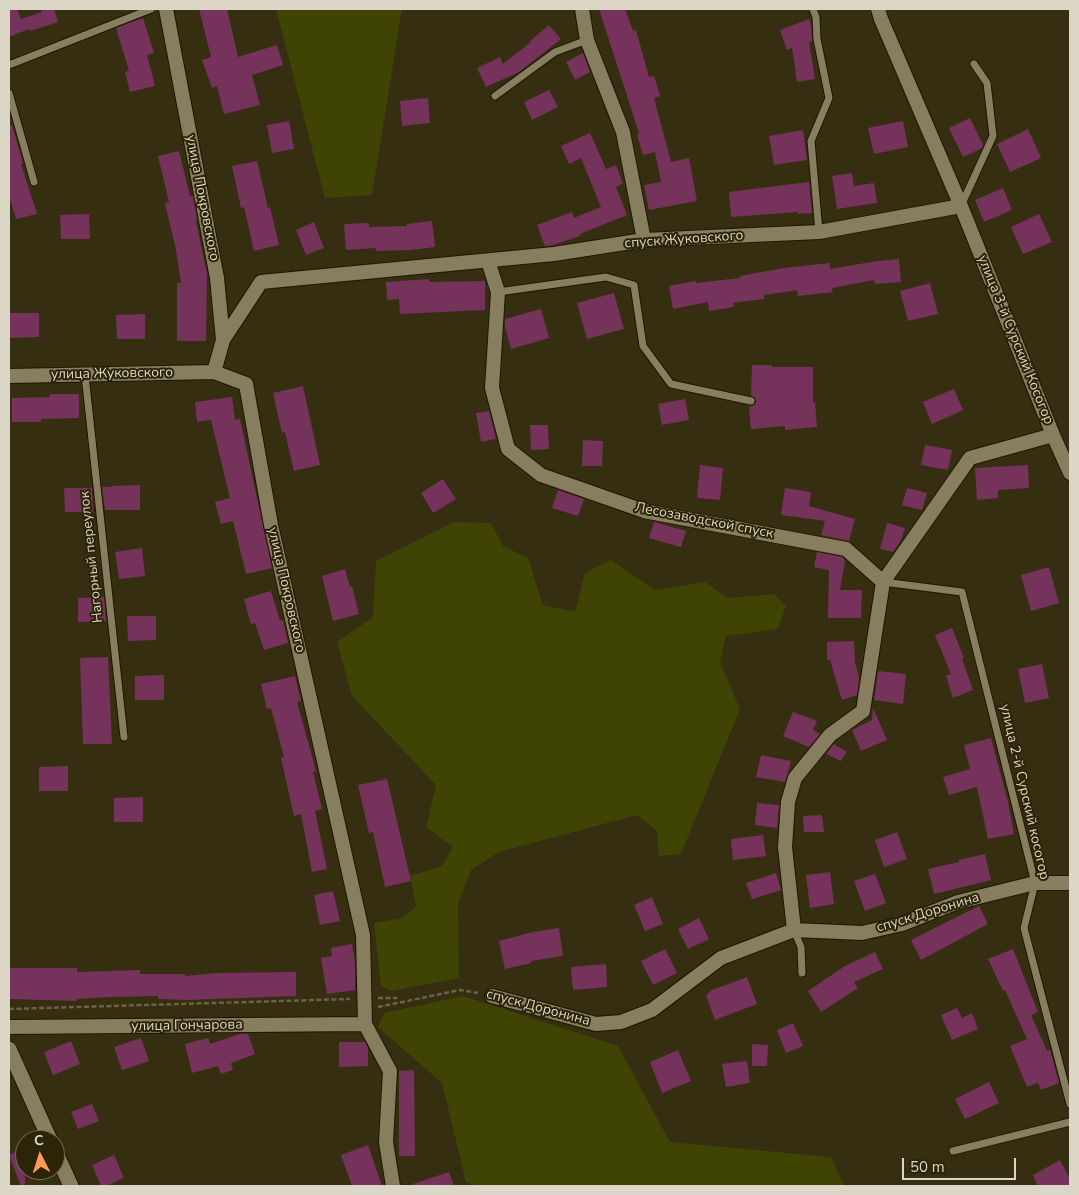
<!DOCTYPE html>
<meta charset="utf-8">
<style>
body{margin:0}
#map{position:relative;width:1079px;height:1195px;overflow:hidden;background:#362e11;font-family:"Nunito Sans",sans-serif}
canvas{display:block}
.frame{position:absolute;inset:0;border:10px solid #dbd6c6;pointer-events:none}
.north{position:absolute;left:15px;top:1130px;width:50px;height:50px;box-sizing:border-box;background:#2c2407;border:1px solid #726b53;border-radius:50%;rotate:355deg;font-size:14px;font-weight:700;line-height:20px;text-align:center;color:#dbd6c6}
.north::after{content:'';display:block;margin:auto;width:18px;height:22px;background:#ff9b59;clip-path:polygon(50% 0,100% 100%,50% 72%,0 100%)}
.scale{position:absolute;left:902px;top:1158px;width:114px;height:22px;box-sizing:border-box;border:2px solid #dbd6c6;border-top:0;padding-left:6px;font-size:15px;line-height:18px;white-space:nowrap;color:#dbd6c6;-webkit-text-stroke:4px #2c2407;paint-order:stroke}
</style>
<div id="map">
<canvas width="1079" height="1195"></canvas>
<div class="frame"></div>
<div class="north">С</div>
<div class="scale">50 m</div>
</div>
<script>
const ctx = document.querySelector('canvas').getContext('2d');
ctx.lineJoin = 'round';
function fillPath(path, color) { ctx.fillStyle = color; ctx.fill(path, 'evenodd'); }
const poly = rows => new Path2D(rows.map(r => 'M' + r).join(''));
function strokePath(path, color, width, dash) { ctx.strokeStyle = color; ctx.lineWidth = width; ctx.lineCap = dash ? 'butt' : 'round'; ctx.setLineDash(dash || []); ctx.stroke(path); }
function label(font, color, halo, rows, align = 'center') {
  ctx.font = font + ' "Nunito Sans",sans-serif'; ctx.lineWidth = 4; ctx.setLineDash([]); ctx.textBaseline = 'middle'; ctx.strokeStyle = halo; ctx.fillStyle = color; for (const [text, x, y, turn = 0] of rows) {
    ctx.save(); ctx.translate(x, y); ctx.rotate((+turn || 0) * Math.PI / 180); ctx.textAlign = isNaN(turn) ? turn : align; if (halo) ctx.strokeText(text, 0, 0); ctx.fillText(text, 0, 0); ctx.restore();
  }
}
const green = poly([
 [276,9,402,9,372,195,325,198],
 [454,522,491,523,503,546,528,558,543,605,575,612,585,573,611,560,655,590,705,582,728,598,774,594,786,606,778,629,726,636,720,662,740,709,681,854,659,856,657,831,637,815,499,852,471,870,458,904,459,978,392,991,381,986,374,923,402,918,416,906,410,876,442,866,453,847,426,827,436,785,352,696,337,642,373,617,376,561],
 [463,996,618,1046,670,1142,831,1157,844,1186,477,1186,466,1182,442,1083,378,1027,384,1013]
]);
const building = poly([
 [9,9,17,9,21,19,42,12,41,9,54,9,58,22,30,31,29,29,9,37],
 [199,9,227,9,238,57,277,45,283,65,252,75,260,105,224,114,217,86,212,88,202,60,211,57],
 [599,9,625,9,633,31,636,30,649,77,654,76,660,96,654,98,671,162,689,158,697,201,649,210,644,185,661,182,655,152,643,155,637,134,639,133],
 [143,18,154,53,147,55,155,86,130,92,125,72,129,71,116,28],
 [809,19,811,25,812,41,809,42,815,79,797,82,792,48,787,50,780,30],
 [549,25,561,39,519,72,486,87,477,68,500,57,503,64,531,42,530,41],
 [583,53,590,72,575,80,566,62],
 [549,90,558,107,532,120,524,102],
 [428,98,430,123,402,126,400,101],
 [970,118,983,145,982,148,963,157,949,128],
 [289,121,294,149,272,153,267,125],
 [903,121,908,147,874,154,868,128],
 [9,125,12,125,23,163,21,164,37,214,16,219,9,196],
 [1028,129,1041,158,1010,172,997,144],
 [803,130,807,160,774,165,769,136],
 [590,133,606,169,616,165,623,184,616,187,627,215,580,234,580,236,553,245,545,246,537,225,572,212,574,218,601,207,581,158,569,164,561,146],
 [179,151,190,196,193,196,197,220,196,221,207,274,206,341,177,341,177,283,181,283,176,250,165,203,169,202,158,156],
 [257,161,268,208,270,207,279,245,254,251,244,207,241,208,232,166],
 [852,173,854,186,874,183,877,203,837,209,832,176],
 [809,182,812,213,798,214,798,212,731,217,729,192],
 [1003,188,1012,210,984,222,975,200],
 [89,214,90,239,61,239,60,215],
 [1039,214,1052,242,1023,254,1011,227],
 [432,221,435,247,411,250,376,251,376,248,346,250,344,224,369,223,369,227,407,226,407,224],
 [314,222,324,248,306,255,296,230],
 [899,259,901,282,875,284,874,280,832,288,833,292,798,296,797,290,764,295,764,299,733,303,734,307,709,311,708,302,673,309,669,286,695,281,696,283,740,278,740,276,784,268,830,263,830,269,877,261],
 [429,279,429,282,485,281,485,310,400,314,399,299,387,300,386,282],
 [930,283,938,314,908,321,900,291],
 [614,293,624,329,587,339,577,303],
 [541,309,549,338,511,349,505,327,505,319],
 [10,313,39,313,39,337,10,338],
 [145,314,145,339,117,339,116,315],
 [752,365,772,365,772,367,813,367,813,403,815,402,817,427,785,430,785,426,751,429,749,407,755,405,756,402,755,397,751,396],
 [303,386,320,465,294,471,285,432,282,433,273,393],
 [954,389,963,410,932,424,923,402],
 [50,394,79,394,79,418,41,419,41,422,12,422,12,398,50,397],
 [232,397,235,420,240,419,272,568,246,574,233,521,221,524,215,502,230,498,211,420,197,422,195,402],
 [685,399,689,420,662,425,658,404],
 [489,411,496,439,481,442,476,413],
 [530,425,548,425,549,449,531,450],
 [583,440,603,441,602,466,582,466],
 [925,445,952,450,948,470,921,465],
 [700,465,723,468,720,500,697,498],
 [1028,465,1029,488,998,490,998,498,977,500,975,468],
 [443,479,456,499,433,513,421,493],
 [140,485,140,510,105,510,102,487,111,487,111,486],
 [64,488,92,488,93,512,65,512],
 [785,488,811,492,809,506,855,519,849,541,821,535,825,521,781,515],
 [907,488,927,493,922,510,902,505],
 [558,490,584,499,578,516,552,508],
 [654,522,686,531,681,547,649,538],
 [887,523,905,528,901,540,893,552,880,549],
 [142,548,145,576,119,579,115,552],
 [817,552,842,557,845,560,840,590,862,590,861,618,828,618,829,570,814,567],
 [1049,567,1059,603,1031,611,1021,575],
 [345,569,350,587,352,586,359,614,333,621,322,576],
 [271,591,280,621,283,620,288,643,264,650,255,623,251,624,244,599],
 [104,597,106,621,78,622,78,598],
 [127,616,156,616,156,640,128,641],
 [952,628,964,658,962,659,973,690,953,698,946,676,951,674,935,635],
 [854,641,855,662,859,678,857,695,842,700,830,660,827,660,827,642],
 [108,657,112,744,83,744,80,658],
 [1042,664,1049,698,1025,703,1018,669],
 [878,671,906,674,903,704,874,700],
 [164,675,164,700,135,700,135,676],
 [295,676,301,701,297,702,316,771,313,772,322,809,315,811,327,869,312,872,301,814,294,816,281,758,284,757,271,708,267,709,261,684],
 [873,708,887,740,861,751,852,730,872,720],
 [793,712,817,721,813,730,820,734,809,747,783,736],
 [991,738,1008,802,1014,834,988,839,977,787,949,795,943,777,970,769,964,745],
 [834,744,847,752,841,761,826,754],
 [761,755,791,761,785,782,756,777],
 [68,766,68,791,39,791,39,767],
 [387,779,411,881,385,887,373,832,369,833,358,785],
 [143,797,143,822,114,822,114,798],
 [757,803,779,805,777,828,755,825],
 [822,815,824,832,804,832,803,816],
 [897,832,907,859,884,867,875,840],
 [763,835,766,856,733,860,731,839],
 [985,854,991,880,934,894,928,869,959,862,959,860],
 [830,872,834,904,810,908,806,875],
 [776,873,781,890,752,899,746,883],
 [875,874,886,903,865,911,854,881],
 [333,891,340,921,320,925,314,895],
 [652,897,663,924,645,931,634,905],
 [979,906,988,924,921,960,911,940],
 [699,918,709,939,688,949,678,929],
 [559,928,563,956,531,961,531,963,505,969,499,941,533,932],
 [352,944,355,963,355,990,327,994,321,958,332,956,331,948],
 [665,949,677,973,653,985,641,961],
 [1013,949,1038,1012,1031,1015,1047,1051,1050,1050,1059,1083,1041,1090,1038,1083,1027,1087,1010,1046,1027,1039,1005,990,1003,991,988,959],
 [875,952,883,969,854,982,858,988,821,1012,808,991,845,966],
 [606,964,607,987,573,990,571,967],
 [9,968,77,968,77,972,140,970,140,974,185,974,185,976,218,973,296,972,296,996,187,1000,158,999,158,996,110,997,77,999,77,1001,9,999],
 [747,977,757,1004,715,1020,706,995,712,990],
 [957,1008,962,1018,972,1013,978,1029,952,1040,941,1015],
 [793,1023,803,1046,786,1053,777,1030],
 [240,1034,248,1034,255,1054,231,1063,233,1070,221,1074,218,1066,192,1073,185,1044,208,1038,210,1044],
 [141,1038,149,1061,122,1070,114,1047],
 [71,1041,80,1064,53,1075,44,1052],
 [339,1042,365,1042,368,1048,368,1066,339,1067],
 [752,1044,768,1045,767,1066,752,1066],
 [678,1050,691,1081,662,1093,650,1062],
 [747,1061,750,1083,726,1087,722,1064],
 [414,1070,415,1156,399,1156,399,1071],
 [989,1082,999,1103,965,1119,955,1099],
 [92,1104,99,1121,78,1129,71,1112],
 [368,1145,382,1186,352,1186,341,1155],
 [25,1148,25,1186,21,1186,9,1155],
 [114,1155,124,1178,106,1186,101,1186,92,1165],
 [1060,1160,1070,1179,1070,1186,1038,1186,1033,1175],
 [449,1172,454,1186,413,1186,413,1184]
]);
const path = poly([
 [378,998,397,998],
 [378,1007,460,990,478,993],
 [9,1009,350,999]
]);
const service = poly([
 [813,9,816,17,817,39,829,98,811,141,819,232],
 [9,65,151,9],
 [9,93,34,182],
 [495,96,555,52,587,40],
 [961,206,993,136,987,83,974,64],
 [498,292,606,277,634,285,643,346,671,384,751,401],
 [85,375,124,737],
 [883,582,962,592,1035,883,1024,928,1070,1104],
 [794,930,801,947,802,973],
 [953,1151,1070,1122]
]);
const minor = poly([
 [166,9,217,278,223,340,214,372,246,384,271,525,363,935,365,1024,390,1071,386,1142,393,1186],
 [582,9,587,40,623,132,644,240],
 [878,9,881,19,961,206,1053,435,1070,473],
 [488,261,498,292,492,388,508,449,541,475,644,511,846,549,883,582],
 [223,340,261,282,554,254,644,240,819,232,961,206],
 [9,376,214,372],
 [794,930,785,847,788,802,795,778,830,735,863,711,883,582,970,458,1053,435],
 [492,996,596,1024,621,1022,652,1010,721,958,794,930,862,933,902,924,958,902,1035,883,1070,883],
 [9,1027,365,1024]
]);
const secondary = poly([
 [9,1049,50,1140],
 [55,1151,71,1186]
]);
const streetNames = [
 ["улица Покровского",202,198,79],
 ["спуск Жуковского",684,240,-4],
 ["улица 3-й Сурский Косогор",1015,340,68],
 ["улица Жуковского",112,374,-1],
 ["Лесозаводской спуск",704,521,11],
 ["Нагорный переулок",92,557,-96],
 ["улица Покровского",286,590,77],
 ["улица 2-й Сурский косогор",1024,792,77],
 ["спуск Доронина",928,913,-17],
 ["спуск Доронина",538,1008,15],
 ["улица Гончарова",187,1026,-1]
];
fillPath(green, '#3f4303');
fillPath(building, '#75335b');
strokePath(service, '#1e1600', 9);
strokePath(minor, '#1e1600', 16);
strokePath(secondary, '#1e1600', 17);
strokePath(path, '#696249', 2.5, [5, 2.5]);
strokePath(service, '#877d5f', 7);
strokePath(minor, '#877d5f', 14);
strokePath(secondary, '#877d5f', 15);
label('14px', '#dbd6c6', '#2c2407', streetNames);
</script>
